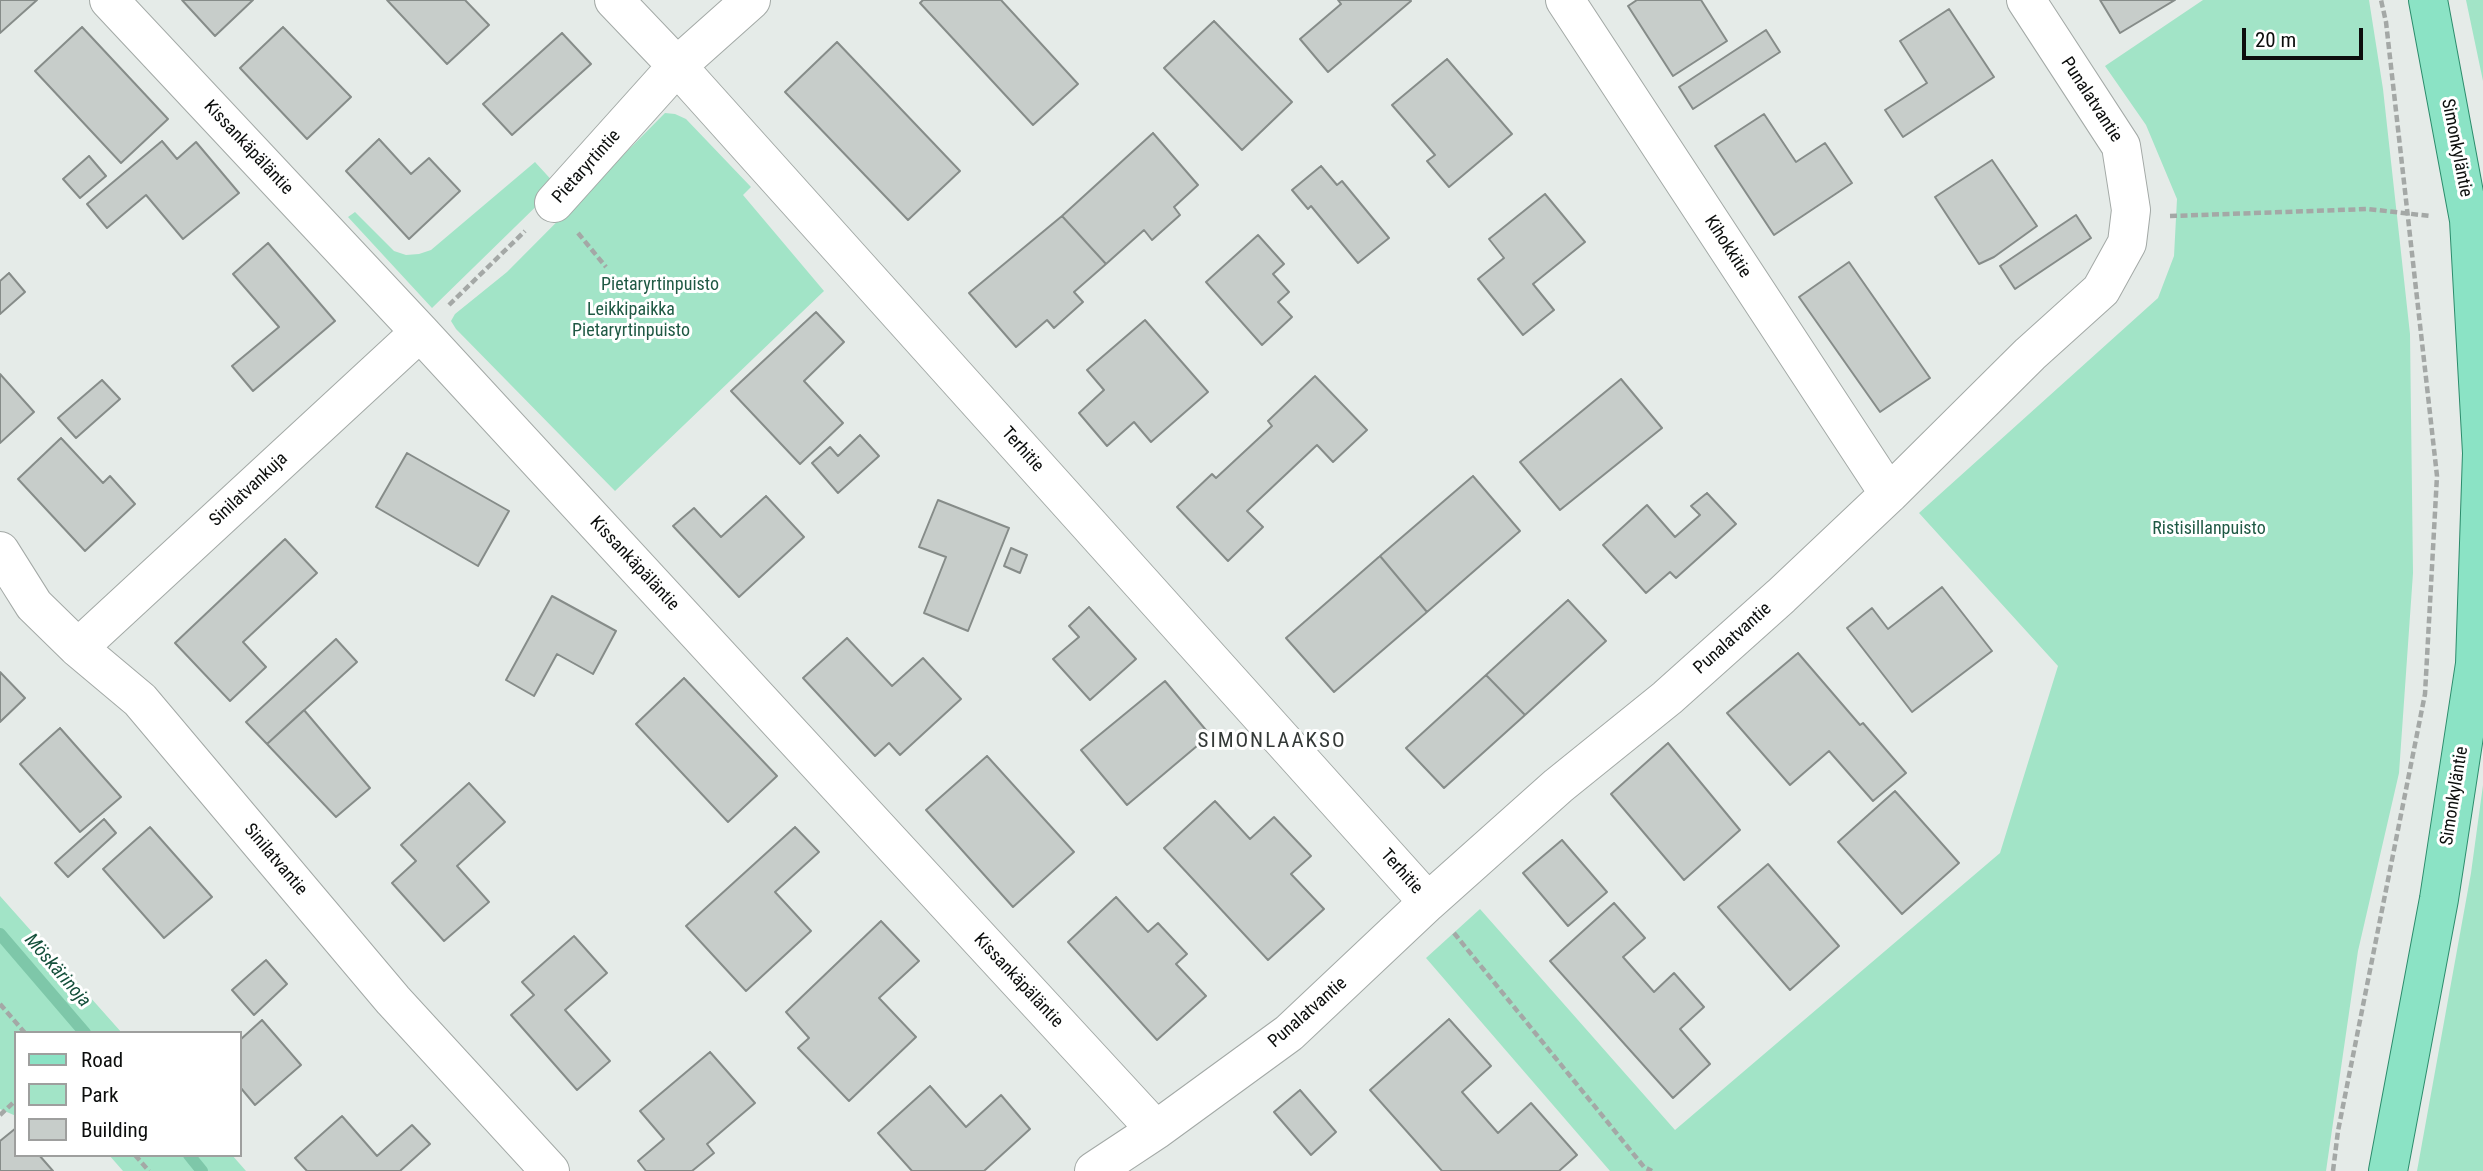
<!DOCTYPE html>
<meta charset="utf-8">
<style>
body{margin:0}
#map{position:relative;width:2483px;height:1171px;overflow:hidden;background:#e5ebe8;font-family:"Roboto Condensed",sans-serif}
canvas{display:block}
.legend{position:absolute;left:14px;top:1031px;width:228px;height:126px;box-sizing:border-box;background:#fff;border:2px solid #9e9f9e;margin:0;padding:9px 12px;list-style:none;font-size:21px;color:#0c0e0d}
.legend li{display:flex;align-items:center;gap:14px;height:35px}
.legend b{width:35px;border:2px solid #9e9f9e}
.scale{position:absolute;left:2242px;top:28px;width:121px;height:32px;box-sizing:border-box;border:4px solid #0c0e0d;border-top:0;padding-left:9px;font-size:21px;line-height:24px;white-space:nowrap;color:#0c0e0d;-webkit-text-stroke:5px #fff;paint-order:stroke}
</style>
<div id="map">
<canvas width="2483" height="1171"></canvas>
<ul class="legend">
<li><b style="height:9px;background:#8be3c5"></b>Road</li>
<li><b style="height:19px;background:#a2e4c7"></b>Park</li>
<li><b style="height:19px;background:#c7cdca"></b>Building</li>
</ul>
<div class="scale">20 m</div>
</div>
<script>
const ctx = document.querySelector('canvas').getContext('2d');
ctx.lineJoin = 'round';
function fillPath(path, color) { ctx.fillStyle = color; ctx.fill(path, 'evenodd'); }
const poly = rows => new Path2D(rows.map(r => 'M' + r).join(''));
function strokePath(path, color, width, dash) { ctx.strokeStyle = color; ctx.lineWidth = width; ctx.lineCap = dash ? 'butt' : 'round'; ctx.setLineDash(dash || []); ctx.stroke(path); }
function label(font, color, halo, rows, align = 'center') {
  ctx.font = font + ' "Roboto Condensed",sans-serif'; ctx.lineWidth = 6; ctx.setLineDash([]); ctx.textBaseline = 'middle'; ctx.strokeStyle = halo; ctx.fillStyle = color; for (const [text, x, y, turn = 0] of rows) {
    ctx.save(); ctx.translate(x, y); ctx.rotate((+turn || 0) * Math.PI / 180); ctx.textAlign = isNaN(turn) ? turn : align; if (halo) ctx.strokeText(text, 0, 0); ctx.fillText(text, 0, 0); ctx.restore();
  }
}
const green = poly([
 [2203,0,2369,0,2383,89,2410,334,2413,573,2399,773,2358,951,2326,1171,1610,1171,1426,958,1480,909,1675,1130,2000,853,2058,666,1919,513,2158,298,2174,256,2177,199,2146,125,2105,66],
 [2466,0,2483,0,2483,81],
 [665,113,675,114,686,119,751,187,743,195,824,291,615,491,456,329,451,321,455,314,507,272],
 [535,162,557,186,432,308,348,217,355,212,394,251,406,255,419,254,431,250],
 [2483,785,2483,1171,2417,1171,2471,873],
 [0,896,122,1033,16,1033,16,1116,0,1109],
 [109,1155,232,1155,246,1171,123,1171]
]);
const stream = poly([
 [0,934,85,1033],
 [189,1155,202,1171]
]);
const building = poly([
 [0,0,37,0,0,33,0,0],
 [182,0,253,0,215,36,182,0],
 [387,0,465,0,489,25,447,64,387,0],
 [923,0,1001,0,1078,84,1033,125,920,3,923,0],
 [1338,0,1410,0,1411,1,1328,72,1300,39,1341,4,1338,0],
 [1637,0,1701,0,1727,41,1673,76,1628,6,1637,0],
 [2100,0,2175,0,2120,33,2100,0],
 [1949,9,1994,77,1903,137,1885,110,1927,83,1900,41,1949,9],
 [1214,21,1292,102,1242,150,1164,68,1214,21],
 [82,27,168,119,121,163,35,71,82,27],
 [283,27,351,97,307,139,240,68,283,27],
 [1766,30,1780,52,1693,109,1679,87,1766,30],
 [562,33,591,64,512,135,483,104,562,33],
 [837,42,960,171,908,220,785,92,837,42],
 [1447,59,1512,134,1449,187,1427,161,1435,155,1392,105,1447,59],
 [1764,114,1796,162,1825,143,1852,183,1774,235,1715,146,1764,114],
 [1153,133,1198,185,1174,207,1180,215,1152,240,1144,230,1106,264,1062,216,1153,133],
 [379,139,411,174,429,158,460,191,409,239,346,171,379,139],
 [162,141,177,159,196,142,239,193,183,239,146,195,107,228,87,204,162,141],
 [89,156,106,176,80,198,63,179,89,156],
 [1992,160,2037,226,1994,257,1979,264,1935,197,1992,160],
 [1321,166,1337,185,1342,181,1389,238,1358,263,1311,206,1308,209,1292,190,1321,166],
 [1545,194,1585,242,1533,284,1554,310,1523,335,1478,279,1504,258,1489,239,1545,194],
 [2076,215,2091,238,2015,289,2000,266,2076,215],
 [1062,216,1106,264,1074,292,1083,302,1054,328,1047,320,1016,347,969,293,1062,216],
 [1258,235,1284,264,1273,274,1289,292,1278,302,1292,317,1262,345,1206,282,1258,235],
 [268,243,335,321,253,391,232,366,279,327,233,274,268,243],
 [1849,262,1930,378,1880,412,1799,297,1849,262],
 [9,273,25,292,0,314,0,281,9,273],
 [816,312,844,342,804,381,843,423,800,464,731,391,816,312],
 [1145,320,1208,392,1151,442,1134,422,1107,446,1079,413,1104,390,1087,370,1145,320],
 [0,374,34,412,0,443,0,374],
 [1315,376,1367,430,1333,462,1317,445,1247,511,1263,527,1228,561,1177,507,1212,474,1216,478,1272,426,1268,421,1315,376],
 [1621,379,1662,428,1560,510,1520,462,1621,379],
 [102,380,120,399,76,438,58,418,102,380],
 [860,435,879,456,838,493,812,463,830,447,838,456,860,435],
 [61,438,103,483,110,476,135,504,85,551,18,479,61,438],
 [407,453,509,511,478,566,376,507,407,453],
 [1473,476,1520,531,1427,612,1380,556,1473,476],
 [1707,493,1736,524,1676,578,1670,572,1646,593,1603,545,1647,505,1675,537,1700,515,1691,506,1707,493],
 [766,496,804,537,739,597,673,526,694,508,721,537,766,496],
 [938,500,1009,528,968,631,924,613,946,557,919,547,938,500],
 [285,539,317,573,243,642,266,667,230,701,175,643,285,539],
 [1011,548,1027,555,1020,573,1004,566,1011,548],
 [1380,556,1427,612,1334,692,1286,638,1380,556],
 [1942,587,1992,651,1912,712,1847,628,1872,608,1888,629,1942,587],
 [552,596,616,631,593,674,557,654,534,696,506,680,552,596],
 [1568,600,1606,641,1525,715,1486,675,1568,600],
 [1089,607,1136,659,1090,700,1053,659,1079,637,1069,626,1089,607],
 [847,638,892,686,923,658,961,699,900,755,889,743,875,756,803,678,847,638],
 [336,639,357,662,267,744,246,722,336,639],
 [1798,653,1860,725,1863,723,1906,773,1873,801,1829,751,1790,785,1727,713,1798,653],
 [0,672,25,698,0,722,0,672],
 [1486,675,1525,715,1444,788,1406,748,1486,675],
 [684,678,777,776,728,822,636,724,684,678],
 [1165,681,1210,735,1127,805,1081,750,1165,681],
 [304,710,370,788,336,817,267,744,304,710],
 [60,728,121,797,80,832,20,764,60,728],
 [1668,743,1740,830,1684,880,1611,794,1668,743],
 [987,756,1074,852,1013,907,926,810,987,756],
 [469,783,505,822,457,866,489,902,444,941,392,883,416,861,401,845,469,783],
 [1895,791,1959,863,1902,914,1838,842,1895,791],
 [1215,801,1250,839,1274,817,1311,856,1291,874,1324,909,1268,960,1164,848,1215,801],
 [104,819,116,833,68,877,55,863,104,819],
 [150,827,212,897,164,938,103,869,150,827],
 [795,827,819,852,775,892,811,931,746,991,686,926,795,827],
 [1562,840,1607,892,1568,926,1523,873,1562,840],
 [1768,864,1839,946,1790,990,1718,907,1768,864],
 [1116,897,1148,932,1158,923,1187,954,1176,964,1206,996,1157,1040,1068,942,1116,897],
 [1614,903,1645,938,1623,957,1654,992,1674,973,1704,1007,1680,1029,1710,1064,1673,1098,1550,961,1614,903],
 [881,921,919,961,879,998,916,1037,849,1101,798,1048,809,1038,786,1012,881,921],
 [574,936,607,973,565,1010,610,1061,577,1090,511,1015,534,995,522,982,574,936],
 [266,960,287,984,254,1015,232,990,266,960],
 [1449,1019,1491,1066,1462,1092,1498,1133,1531,1103,1577,1155,1559,1171,1442,1171,1370,1090,1449,1019],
 [262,1020,301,1065,255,1105,240,1087,240,1040,262,1020],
 [710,1052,755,1103,707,1144,714,1153,692,1171,646,1171,638,1161,664,1139,640,1111,710,1052],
 [930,1086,966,1127,1001,1095,1030,1129,984,1171,912,1171,878,1133,930,1086],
 [1300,1090,1336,1132,1311,1155,1274,1112,1300,1090],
 [342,1116,377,1156,412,1125,430,1144,400,1171,307,1171,295,1158,342,1116],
 [16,1128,16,1155,39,1155,53,1171,0,1171,0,1141,16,1128]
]);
const path = poly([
 [2170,216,2368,209,2430,216],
 [578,233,606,267],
 [449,305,525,231],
 [1454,933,1644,1167,1652,1171],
 [0,1004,25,1033],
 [0,1115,16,1100],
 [135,1155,149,1171],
 [2333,1171,2338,1131,2425,694,2437,476,2386,22,2381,0]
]);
const minor = poly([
 [109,0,420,332,1156,1130],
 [614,0,677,66,1428,902],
 [1565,0,1889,494],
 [554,203,677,66,751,0],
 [0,551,34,605,78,648,140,700,393,1000,550,1171],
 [78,648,420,332],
 [1094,1171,1156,1130,1289,1033,1428,902,1558,786,1667,698,1781,596,1889,494,2030,354,2101,290,2127,243,2131,210,2121,146,2026,0]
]);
const major = poly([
 [2388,1171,2439,899,2475,664,2482,453,2469,220,2428,0]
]);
const streetNames = [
 ["Punalatvantie",2091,100,57],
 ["Kissankäpäläntie",248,148,47],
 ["Simonkyläntie",2456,148,79],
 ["Pietaryrtintie",587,167,-48],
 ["Kihokkitie",1727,247,57],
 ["Terhitie",1022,450,48],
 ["Sinilatvankuja",249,490,-43],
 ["Kissankäpäläntie",634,564,47],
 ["Punalatvantie",1733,639,-42],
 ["Simonkyläntie",2455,796,-81],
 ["Sinilatvantie",275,860,50],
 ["Terhitie",1401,872,48],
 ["Kissankäpäläntie",1018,981,47],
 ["Punalatvantie",1308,1013,-41]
];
const parkNames = [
 ["Pietaryrtinpuisto",660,285],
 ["Leikkipaikka",631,310],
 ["Pietaryrtinpuisto",631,331],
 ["Ristisillanpuisto",2209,529]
];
const waterNames = [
 ["Möskärinoja",57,971,49]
];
const quarterNames = [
 ["SIMONLAAKSO",1272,742]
];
fillPath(green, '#a2e4c7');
strokePath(stream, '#7ec7a9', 12);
fillPath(building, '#c7cdca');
strokePath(building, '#868c89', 2);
strokePath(minor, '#a3a9a6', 40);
strokePath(major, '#2c8c6c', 40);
strokePath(path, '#a4a8a6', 4.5, [7, 3.5]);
strokePath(minor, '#fff', 38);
strokePath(major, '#8be3c5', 38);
label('18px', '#0c0e0d', '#fff', streetNames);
label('18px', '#1f5944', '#fff', parkNames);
label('italic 19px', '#134f3a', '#fff', waterNames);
ctx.letterSpacing = '2px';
label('21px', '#343937', '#fff', quarterNames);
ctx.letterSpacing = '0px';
</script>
